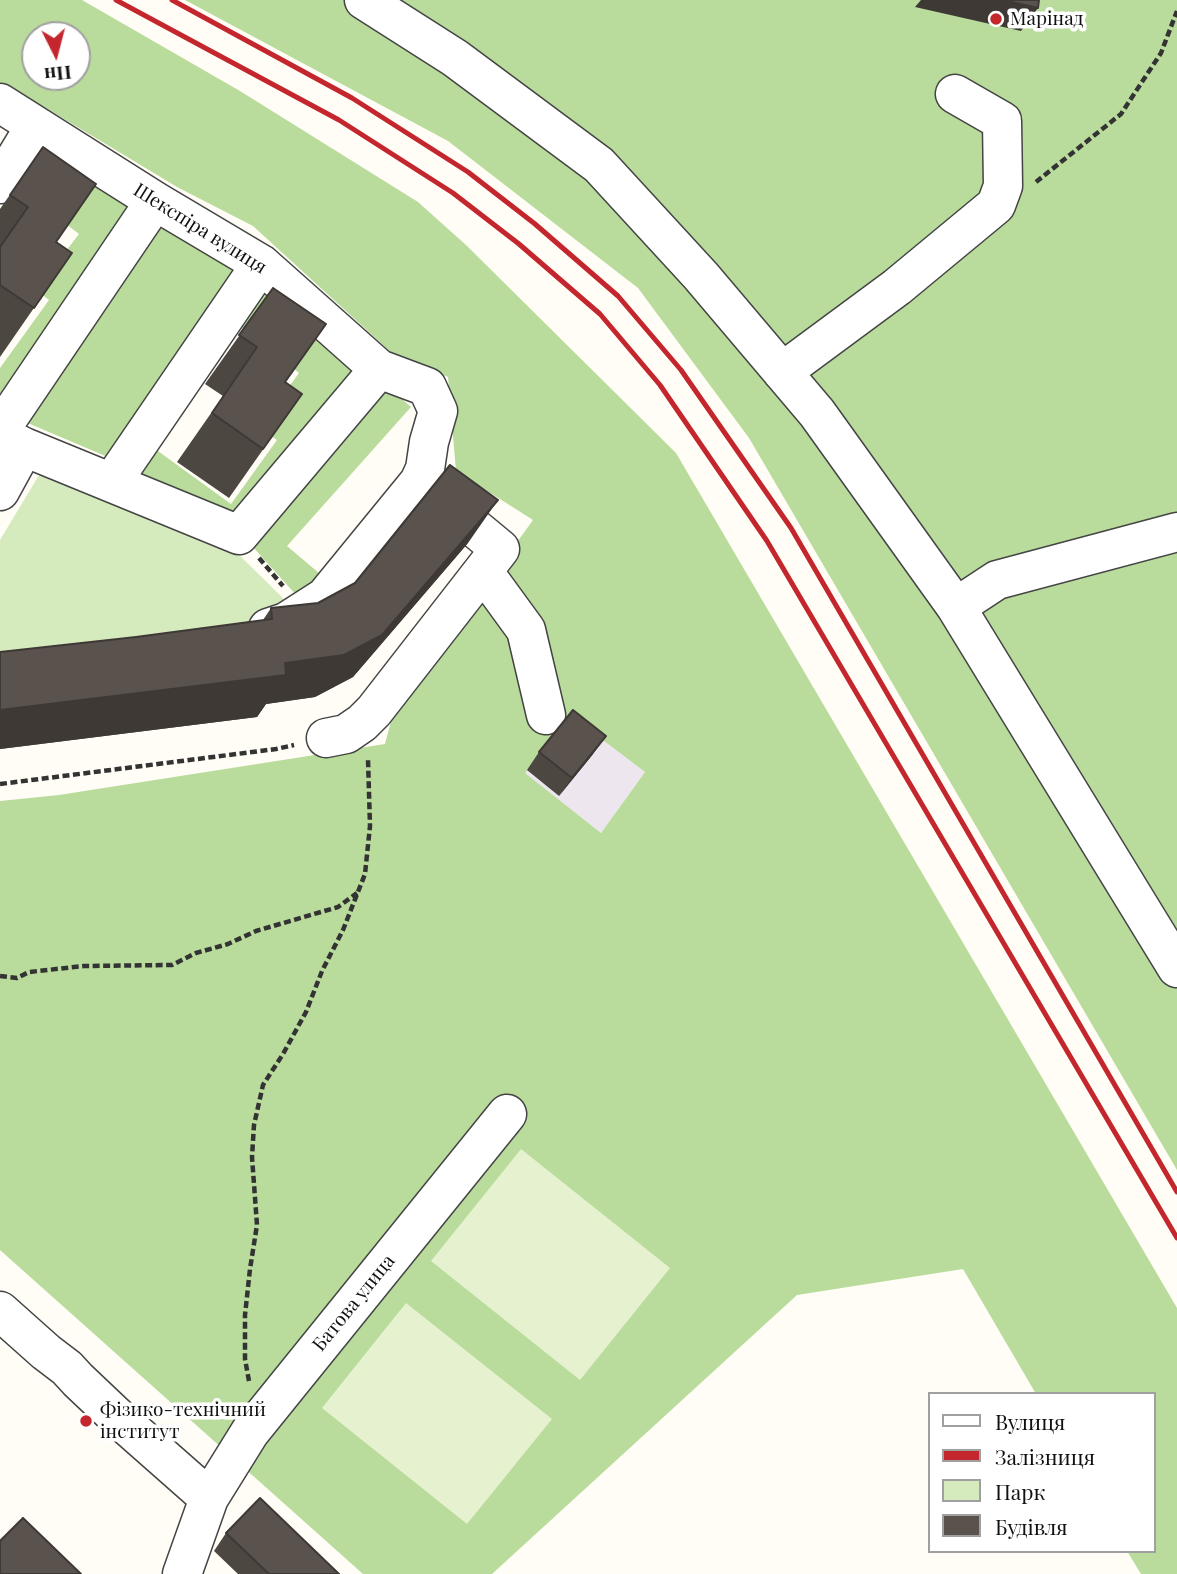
<!DOCTYPE html>
<meta charset="utf-8">
<style>
body{margin:0}
#map{position:relative;width:1177px;height:1574px;overflow:hidden;background:#fffdf5;font-family:"Playfair Display",serif}
canvas{display:block}
.legend{position:absolute;left:928px;top:1392px;width:228px;height:161px;box-sizing:border-box;background:#fff;border:2px solid #a0a0a0;margin:0;padding:9px 12px;list-style:none;font-size:21px;color:#111}
.legend li{display:flex;align-items:center;gap:14px;height:35px}
.legend b{width:35px;border:2px solid #a0a0a0}
.north{position:absolute;left:21px;top:21px;width:70px;height:70px;box-sizing:border-box;background:#fff;border:2px solid #a0a0a0;border-radius:50%;rotate:174deg;font-size:19px;font-weight:700;line-height:28px;text-align:center;color:#111}
.north::after{content:'';display:block;margin:auto;width:24px;height:32px;background:#c4262e;clip-path:polygon(50% 0,100% 100%,50% 72%,0 100%)}
</style>
<div id="map">
<canvas width="1177" height="1574"></canvas>
<ul class="legend">
<li><b style="height:9px;background:#fff"></b>Вулиця</li>
<li><b style="height:9px;background:#c4262e"></b>Залізниця</li>
<li><b style="height:19px;background:#d5ebbd"></b>Парк</li>
<li><b style="height:19px;background:#5a524d"></b>Будівля</li>
</ul>
<div class="north">Пн</div>
</div>
<script>
const ctx = document.querySelector('canvas').getContext('2d');
ctx.lineJoin = 'round';
function fillPath(path, color) { ctx.fillStyle = color; ctx.fill(path, 'evenodd'); }
const poly = rows => new Path2D(rows.map(r => 'M' + r).join(''));
function strokePath(path, color, width, dash) { ctx.strokeStyle = color; ctx.lineWidth = width; ctx.lineCap = dash ? 'butt' : 'round'; ctx.setLineDash(dash || []); ctx.stroke(path); }
function label(font, color, halo, rows, align = 'center') {
  ctx.font = font + ' "Playfair Display",serif'; ctx.lineWidth = 7; ctx.setLineDash([]); ctx.textBaseline = 'middle'; ctx.strokeStyle = halo; ctx.fillStyle = color; for (const [text, x, y, turn = 0] of rows) {
    ctx.save(); ctx.translate(x, y); ctx.rotate((+turn || 0) * Math.PI / 180); ctx.textAlign = isNaN(turn) ? turn : align; if (halo) ctx.strokeText(text, 0, 0); ctx.fillText(text, 0, 0); ctx.restore();
  }
}
const industrial = poly([
 [571,716,645,772,601,833,524,773]
]);
const green = poly([
 [45,465,229,545,287,602,245,624,0,655,0,540]
]);
const forest = poly([
 [0,0,82,0,240,91,418,202,466,245,676,453,1177,1308,1177,1574,1141,1574,1127,1551,1154,1551,1154,1394,1036,1394,963,1269,797,1295,492,1574,363,1574,0,1250,0,801,59,795,385,744,393,714,533,520,456,471,448,377,394,355,253,226,177,187,46,108,0,83],
 [35,35,77,35,77,77,35,77],
 [571,716,645,772,601,833,525,773],
 [185,0,1177,0,1177,1170,749,438,638,288,448,141],
 [39,140,139,205,0,417,0,368,49,300,36,290,79,234,11,182],
 [156,215,246,268,117,461,23,421],
 [266,280,411,407,287,546,326,579,298,597,243,536,124,483,151,446,231,504,277,440,259,428,299,373,235,322]
]);
const pitch = poly([
 [521,1149,670,1268,580,1380,431,1261],
 [406,1303,552,1419,467,1524,322,1408]
]);
const path = poly([
 [1036,182,1121,114,1161,53,1177,11],
 [259,558,283,586],
 [0,784,276,749,294,745],
 [0,976,17,978,29,972,84,966,172,965,196,953,228,944,256,931,338,907,357,893],
 [249,1381,245,1359,245,1315,250,1269,257,1225,252,1157,254,1125,263,1085,283,1054,306,1012,322,971,343,930,365,874,370,826,368,759]
]);
const minor = poly([
 [364,0,455,58,599,165,701,276,817,413,956,607,1177,968],
 [0,103,155,201,261,264,379,369,427,387,438,411,429,442,425,469,419,482],
 [0,184,35,126],
 [782,372,897,287,996,205,1003,186,1002,121,955,94],
 [0,430,155,201],
 [0,435,24,447,239,535,379,369],
 [112,482,261,264],
 [0,491,24,447],
 [483,571,526,630,546,715],
 [956,607,997,580,1177,532],
 [268,628,286,622,325,597,419,482,500,549,374,711,362,723,346,734,326,738],
 [0,1311,46,1352,67,1368,78,1380,116,1416,209,1498],
 [182,1574,209,1498,250,1432,507,1114]
]);
const rail = poly([
 [116,0,339,120,453,193,519,244,600,314,660,385,767,541,1177,1238],
 [172,0,352,98,468,172,535,224,618,296,681,370,791,528,1177,1192]
]);
const wall = poly([
 [43,147,56,242,72,253,0,357,0,209],
 [273,288,285,382,302,394,229,498,177,462,223,396,205,384],
 [468,543,353,677,315,697,266,704,257,717,0,749,0,652,136,637,263,620,271,608,318,603],
 [539,752,593,754,559,796,527,770],
 [226,1533,339,1574,238,1574,214,1551]
]);
const shadedWall = poly([
 [921,0,1003,0,1038,8,1021,31,915,7],
 [498,500,468,543,353,677,315,697,266,704,257,717,0,749,0,710,285,663],
 [606,736,593,754,559,796,572,778]
]);
const building = poly([
 [1003,0,1039,0,1038,8,1003,0],
 [43,147,96,184,56,242,72,253,34,308,0,285,0,247,28,207,10,195,43,147],
 [273,288,326,324,285,382,302,394,263,449,212,413,257,347,239,335,273,288],
 [450,465,498,500,382,635,344,655,285,663,286,675,0,710,0,652,136,637,272,619,271,608,318,603,355,583,450,465],
 [573,710,606,736,572,778,539,752,573,710],
 [260,1498,339,1574,269,1574,226,1533,260,1498],
 [23,1518,81,1574,0,1574,0,1541,23,1518]
]);
const markers = [
 [996,19,7,"#c4262e"],
 [86,1421,7,"#c4262e"]
];
const poiNames = [
 ["Марінад",1010,19],
 ["Фізико-технічний",100,1410],
 ["інститут",100,1432]
];
const streetNames = [
 ["Шекспіра вулиця",200,229,32],
 ["Батова улица",354,1303,-51]
];
fillPath(industrial, '#eee6ef');
fillPath(green, '#d5ebbd');
fillPath(forest, '#b9dc9c');
fillPath(pitch, '#e6f2cf');
strokePath(minor, '#444', 41);
strokePath(path, '#333', 4.5, [7, 3.5]);
strokePath(minor, '#fff', 38);
strokePath(rail, '#c4262e', 5);
fillPath(wall, '#4d4742');
fillPath(shadedWall, '#3f3936');
fillPath(building, '#5a524d');
strokePath(building, '#3f3936', 2);
for (const [x, y, r, color] of markers) { const dot = new Path2D(); dot.arc(x, y, r, 0, 2 * Math.PI); ctx.fillStyle = color; ctx.fill(dot); strokePath(dot, '#fff', 2.5); }
label('19px', '#111', '#fff', poiNames, 'left');
label('19px', '#111', '#fff', streetNames);
</script>
